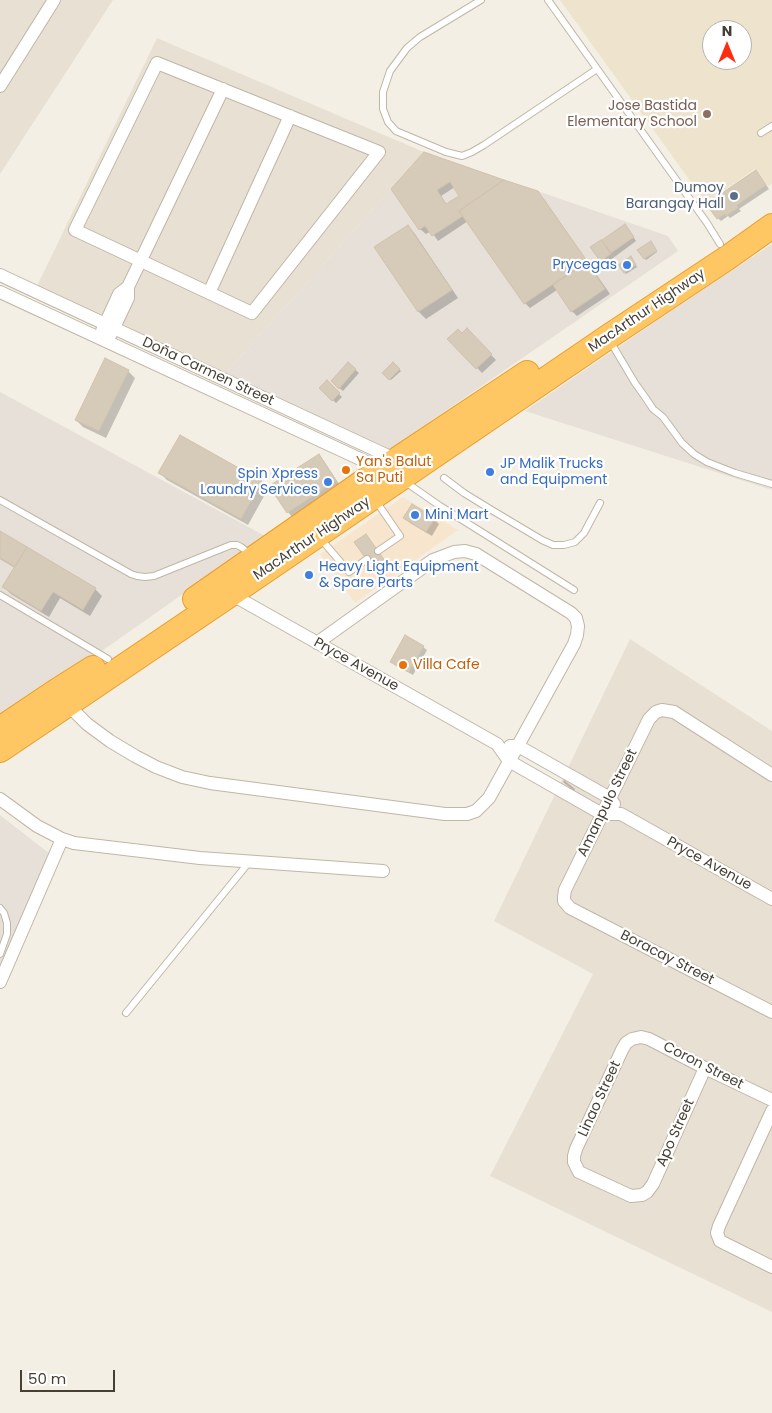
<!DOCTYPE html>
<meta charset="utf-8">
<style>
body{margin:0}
#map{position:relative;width:772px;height:1413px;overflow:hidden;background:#f4efe4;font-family:Poppins,sans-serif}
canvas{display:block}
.north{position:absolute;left:702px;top:20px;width:50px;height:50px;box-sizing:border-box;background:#fff;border:1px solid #b5b2ae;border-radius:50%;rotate:0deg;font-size:14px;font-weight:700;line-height:20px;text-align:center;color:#463f34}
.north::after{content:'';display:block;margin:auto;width:18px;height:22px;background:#ff2d10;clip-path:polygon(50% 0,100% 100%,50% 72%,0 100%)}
.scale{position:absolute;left:20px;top:1370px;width:95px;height:22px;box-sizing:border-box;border:2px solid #463f34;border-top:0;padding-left:6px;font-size:15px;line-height:18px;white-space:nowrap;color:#463f34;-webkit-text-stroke:4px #fff;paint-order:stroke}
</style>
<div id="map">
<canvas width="772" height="1413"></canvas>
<div class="north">N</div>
<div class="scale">50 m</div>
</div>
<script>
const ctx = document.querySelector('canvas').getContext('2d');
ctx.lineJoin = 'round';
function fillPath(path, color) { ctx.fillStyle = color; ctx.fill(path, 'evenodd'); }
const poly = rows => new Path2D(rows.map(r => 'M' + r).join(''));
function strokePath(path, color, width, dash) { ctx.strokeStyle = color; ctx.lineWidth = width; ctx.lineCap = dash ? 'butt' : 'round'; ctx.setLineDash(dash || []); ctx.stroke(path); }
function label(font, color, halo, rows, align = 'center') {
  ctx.font = font + ' Poppins,sans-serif'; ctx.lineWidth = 4.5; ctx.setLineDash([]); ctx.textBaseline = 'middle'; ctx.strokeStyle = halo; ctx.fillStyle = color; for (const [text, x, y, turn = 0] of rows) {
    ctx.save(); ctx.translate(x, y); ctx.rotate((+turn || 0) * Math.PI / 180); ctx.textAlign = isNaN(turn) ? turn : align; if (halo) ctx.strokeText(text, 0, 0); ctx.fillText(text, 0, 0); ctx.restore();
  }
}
const residential = poly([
 [0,0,113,0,0,174],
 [157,38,424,152,226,373,37,286],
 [630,639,772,731,772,1312,490,1176,593,974,494,921]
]);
const commercial = poly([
 [403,497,458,530,355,603,320,554]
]);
const industrial = poly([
 [424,152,668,236,678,251,390,449,226,373],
 [772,244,772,490,525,411,662,317],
 [0,392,265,536,0,723],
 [0,815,50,854,0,971]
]);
const education = poly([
 [560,0,772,0,772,184,768,186,755,169,706,203],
 [712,30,742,30,742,60,712,60]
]);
const shadow = poly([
 [424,154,543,198,610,294,577,316,572,311,557,290,530,308,525,303,468,221,438,241,431,231,426,234,420,229,393,189],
 [455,187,460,196,447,205,441,196],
 [759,175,769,189,739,209,741,211,730,218,728,216,721,221,718,218],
 [408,226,415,234,458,298,426,319,419,312,376,248],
 [628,229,636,241,605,264,592,247,600,241,607,248],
 [652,244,657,252,646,260,639,251],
 [632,259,637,267,626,274,625,273],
 [467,330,496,360,482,373,449,339,462,334],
 [348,363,359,373,343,391,332,381],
 [393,363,401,371,391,380,384,373],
 [128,371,135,378,106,438,83,427,76,420],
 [327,382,342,397,336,403,321,388],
 [319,456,324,461,341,487,293,518,288,512],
 [160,473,261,482,268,489,248,525,167,480],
 [405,518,434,519,439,524,432,536,410,523],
 [0,532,95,589,102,596,90,616,60,598,49,617,11,594,4,587,15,568,0,559],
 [367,537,390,569,381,576,379,575],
 [423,647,427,650,413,675,395,665,392,662],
 [564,780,575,789,574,791,563,782]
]);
const building = poly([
 [424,152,504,180,459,211,463,216,432,236,425,226,419,230,391,189,424,152],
 [450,182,459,196,446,204,437,190,450,182],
 [756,170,766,185,737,205,738,208,726,216,725,214,717,219,706,204,756,170],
 [504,180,538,191,587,261,524,304,459,211,504,180],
 [625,224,634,237,611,253,602,240,625,224],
 [408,225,452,290,418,312,374,247,408,225],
 [601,240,611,254,600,261,590,247,601,240],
 [651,241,657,251,644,259,637,250,651,241],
 [631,256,636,265,624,273,618,265,631,256],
 [587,262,605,289,571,312,553,285,587,262],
 [467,328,492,354,476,369,447,339,458,329,462,333,467,328],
 [105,358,129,370,99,431,75,420,105,358],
 [348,362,356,369,339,389,331,381,348,362],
 [393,362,400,369,389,380,382,373,393,362],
 [327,380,340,393,332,401,319,388,327,380],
 [180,435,262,481,241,519,158,473,180,435],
 [319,454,336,481,287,513,269,486,319,454],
 [412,504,435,518,426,532,403,518,412,504],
 [0,531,27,547,15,567,0,558,0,531],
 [366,534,390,568,378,576,354,542,366,534],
 [27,547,96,588,83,610,53,592,41,611,2,587,27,547],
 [405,635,424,646,409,672,390,662,405,635]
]);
const lane = poly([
 [481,0,420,37,407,48,390,71,383,92,383,109,388,122,396,131,446,152,462,156,472,152,484,145,597,69],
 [548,0,707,223,720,244],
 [761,133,772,126],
 [610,341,635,383,645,397,653,409,663,417,682,443,694,454,707,462,735,473,772,484],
 [444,478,464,493,490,509,542,540,553,545,564,545,575,542,584,533,600,503],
 [404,481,440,506,574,590],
 [0,500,131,574,137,576,145,577,154,576,231,545,237,545,241,547,250,554],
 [376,501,400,536,378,551],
 [320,538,349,572,367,559],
 [0,595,108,659],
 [0,908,4,913,7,923,7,934,0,954],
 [126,1013,250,861]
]);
const street = poly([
 [157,63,379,152,252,313,75,230,157,63],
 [0,86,54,0],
 [0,275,399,461],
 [0,292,386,471],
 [209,293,290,116],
 [102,331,119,294,128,287],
 [111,334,128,298,128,287,223,89],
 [229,593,497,744,509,761,602,814,621,814,772,899],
 [64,701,87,724,110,741,135,756,156,767,182,777,210,783,445,814,467,814,476,811,489,798,574,644,577,635,578,626,576,618,571,613,476,554,465,551,454,552,433,560,317,643],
 [510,746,518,746,610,798,614,804],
 [772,775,674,712,662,710,656,712,649,719,565,890,564,897,564,901,570,908,772,1012],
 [0,799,37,826,62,839,74,843,200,858,383,871],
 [0,982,62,839],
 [705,1068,653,1184,647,1192,642,1195,631,1196,579,1172,574,1162,574,1156,576,1149,622,1050,626,1043,632,1039,641,1037,649,1039,705,1068,772,1100],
 [772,1111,719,1226,717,1233,720,1241,772,1267]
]);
const highway = poly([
 [195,599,363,482,527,373],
 [0,729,55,692,93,668],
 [0,750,231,594,608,337,727,258,772,226]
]);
const markers = [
 [707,114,5,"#8d6e63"],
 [734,196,5,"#5c6f8a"],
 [627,265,5,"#3f7fe0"],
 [346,470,5,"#e8710a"],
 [490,472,5,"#3f7fe0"],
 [328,482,5,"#3f7fe0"],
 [415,515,5,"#3f7fe0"],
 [309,575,5,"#3f7fe0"],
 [403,665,5,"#e8710a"]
];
const educationNames = [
 ["Jose Bastida",697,106],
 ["Elementary School",697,122]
];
const serviceNames = [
 ["Dumoy",724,188],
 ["Barangay Hall",724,204]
];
const shopNames = [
 ["Prycegas",617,265,"right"],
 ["JP Malik Trucks",500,464],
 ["and Equipment",500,480],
 ["Spin Xpress",318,474,"right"],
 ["Laundry Services",318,490,"right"],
 ["Mini Mart",425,515],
 ["Heavy Light Equipment",319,567],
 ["& Spare Parts",319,583]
];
const streetNames = [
 ["MacArthur Highway",647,311,-34],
 ["Doña Carmen Street",208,372,25],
 ["MacArthur Highway",312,539,-34],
 ["Pryce Avenue",356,665,29],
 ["Amanpulo Street",608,803,-64],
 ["Pryce Avenue",709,864,29],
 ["Boracay Street",667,958,27],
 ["Coron Street",703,1066,27],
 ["Linao Street",600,1099,-65],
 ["Apo Street",676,1133,-66]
];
const foodNames = [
 ["Yan's Balut",356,462],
 ["Sa Puti",356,478],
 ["Villa Cafe",413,665]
];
fillPath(residential, '#e8e0d2');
fillPath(commercial, '#f8e5cd');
fillPath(industrial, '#e6e0d9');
fillPath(education, '#eee4cd');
fillPath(shadow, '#0003');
fillPath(building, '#d6cab9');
strokePath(building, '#d2c2ab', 1);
strokePath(lane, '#c0b6a6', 8);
strokePath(street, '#c0b6a6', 14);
strokePath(highway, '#ea9d28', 26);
strokePath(lane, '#fff', 6);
strokePath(street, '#fff', 12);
strokePath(highway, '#ffc764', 24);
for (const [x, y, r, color] of markers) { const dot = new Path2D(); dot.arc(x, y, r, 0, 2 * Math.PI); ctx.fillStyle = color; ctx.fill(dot); strokePath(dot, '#fff', 2); }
label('14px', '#785e54', '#fff', educationNames, 'right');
label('14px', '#4e5e75', '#fff', serviceNames, 'right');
label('14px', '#366cbe', '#fff', shopNames, 'left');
label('14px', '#463f34', '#fff', streetNames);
label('14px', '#c56008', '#fff', foodNames, 'left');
</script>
